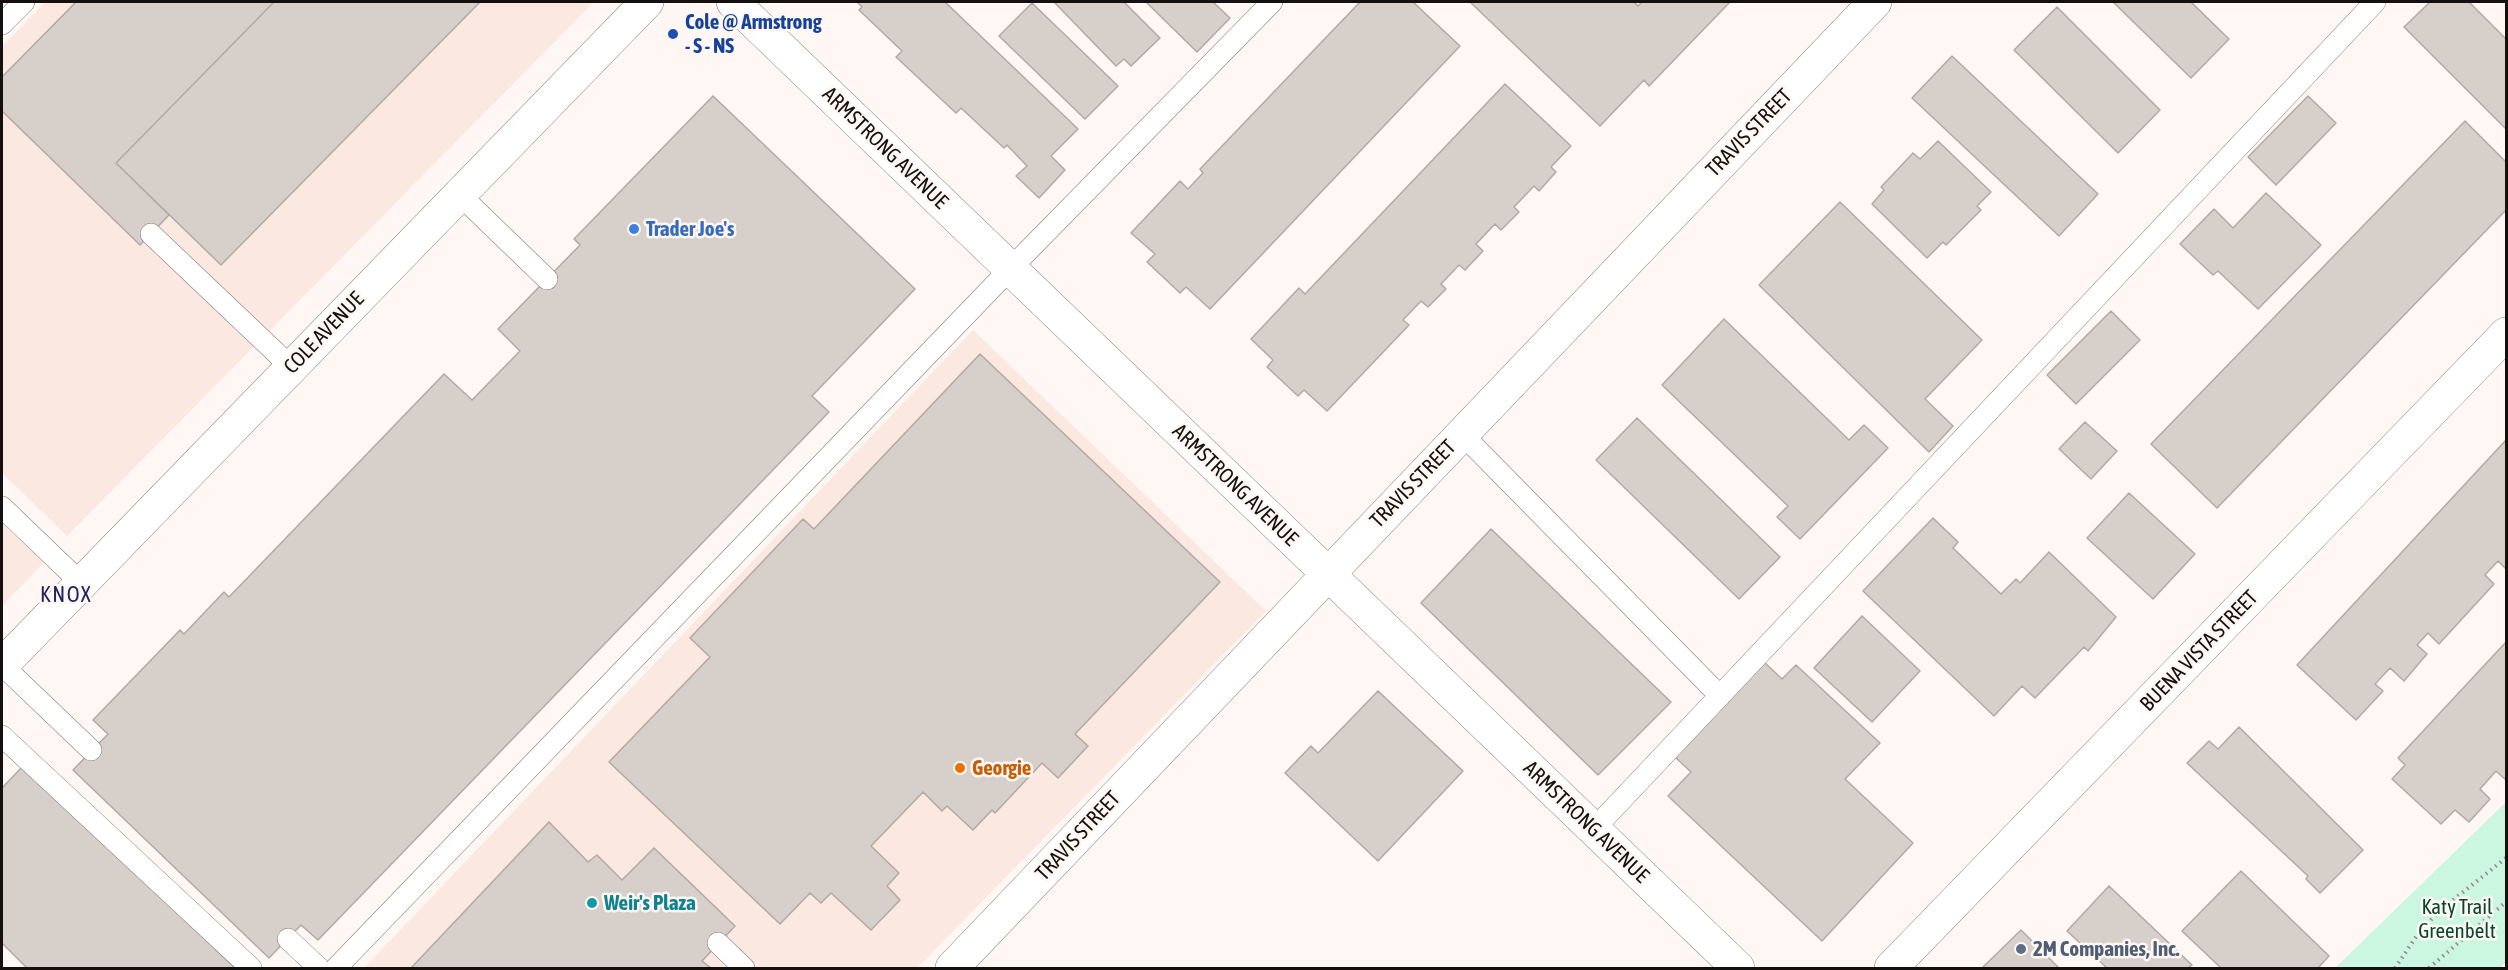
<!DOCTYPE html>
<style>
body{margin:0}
#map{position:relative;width:2508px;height:970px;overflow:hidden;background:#fff7f3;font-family:"Asap Condensed",sans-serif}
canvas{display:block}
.frame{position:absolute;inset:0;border:3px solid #13100e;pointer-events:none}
</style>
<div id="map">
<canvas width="2508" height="970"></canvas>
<div class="frame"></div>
</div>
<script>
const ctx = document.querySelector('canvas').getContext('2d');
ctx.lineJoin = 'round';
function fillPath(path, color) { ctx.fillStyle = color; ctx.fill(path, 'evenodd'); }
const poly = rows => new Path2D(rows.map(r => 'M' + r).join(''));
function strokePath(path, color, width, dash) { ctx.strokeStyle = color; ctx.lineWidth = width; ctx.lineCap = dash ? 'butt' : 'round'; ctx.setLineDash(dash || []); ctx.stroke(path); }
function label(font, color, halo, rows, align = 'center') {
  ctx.font = font + ' "Asap Condensed",sans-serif'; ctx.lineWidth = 5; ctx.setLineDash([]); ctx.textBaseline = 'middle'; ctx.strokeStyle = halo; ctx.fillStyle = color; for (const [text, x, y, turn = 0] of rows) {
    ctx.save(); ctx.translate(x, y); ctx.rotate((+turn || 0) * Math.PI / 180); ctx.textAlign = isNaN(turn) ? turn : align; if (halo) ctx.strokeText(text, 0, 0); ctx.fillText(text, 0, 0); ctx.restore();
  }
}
const built = poly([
 [45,2,594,2,67,536,2,473,2,47],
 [973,330,1266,611,917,968,364,968],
 [2,507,51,555,2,606]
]);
const green = poly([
 [2506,802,2506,962,2500,968,2335,968]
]);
const building = poly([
 [76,2,274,2,116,163,169,215,140,245,2,111,2,77,76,2],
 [274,2,480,2,221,265,116,163,274,2],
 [857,2,945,2,1078,129,1051,156,1065,170,1039,198,1016,176,1027,166,1007,145,1004,148,961,108,956,113,896,57,902,51,859,10,862,7,857,2],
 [1054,2,1124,2,1160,38,1131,66,1124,59,1116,66,1054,2],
 [1146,2,1213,2,1230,18,1197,52,1146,2],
 [1360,2,1413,2,1460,46,1210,309,1186,287,1180,293,1147,262,1155,254,1131,233,1180,181,1188,189,1203,173,1200,169,1360,2],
 [1470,2,1634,2,1638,6,1642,2,1730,2,1649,86,1644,80,1600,126,1470,2],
 [2113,2,2191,2,2229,39,2191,78,2113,2],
 [2430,2,2469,2,2506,39,2506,129,2404,27,2430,2],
 [1032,3,1118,86,1085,119,999,36,1032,3],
 [2057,7,2160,110,2118,153,2014,50,2057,7],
 [1952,56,2098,194,2059,236,1912,98,1952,56],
 [1505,84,1571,146,1551,167,1556,172,1539,191,1534,186,1514,207,1519,212,1501,230,1495,224,1476,244,1483,251,1465,270,1459,265,1441,284,1446,289,1428,307,1421,301,1403,320,1409,325,1327,411,1304,390,1298,396,1267,367,1273,360,1251,339,1299,288,1305,294,1505,84],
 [713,96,915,289,812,396,829,412,318,940,301,925,269,958,73,770,108,734,93,720,180,630,184,634,224,592,229,597,444,374,472,400,520,351,498,329,580,245,574,239,713,96],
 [2308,96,2336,123,2276,185,2248,157,2308,96],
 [2465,121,2506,162,2506,210,2217,508,2151,444,2465,121],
 [1938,141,1991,192,1977,206,1981,210,1946,245,1943,242,1927,258,1872,204,1884,190,1881,187,1913,153,1920,159,1938,141],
 [2266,193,2321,245,2258,309,2218,271,2213,275,2180,244,2214,209,2233,228,2266,193],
 [1840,202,1982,340,1925,399,1953,426,1929,452,1759,285,1840,202],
 [2111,311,2140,340,2076,404,2047,375,2111,311],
 [1724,319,1849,440,1864,425,1888,448,1800,539,1777,517,1788,506,1662,385,1724,319],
 [980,354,1220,582,1075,734,1088,746,1058,778,1042,763,995,813,992,810,973,830,947,806,942,811,923,792,871,846,899,873,887,886,900,900,871,930,831,893,821,903,810,893,780,924,609,762,710,657,690,638,803,519,814,529,980,354],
 [1637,418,1780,557,1739,599,1596,460,1637,418],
 [2085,422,2117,451,2091,479,2059,449,2085,422],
 [2506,440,2506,569,2498,561,2485,575,2494,584,2439,644,2428,633,2417,645,2427,654,2404,681,2390,668,2375,684,2383,691,2356,720,2297,665,2506,440],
 [2129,493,2195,554,2153,599,2087,538,2129,493],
 [1933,518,1958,542,1953,548,2001,594,2016,579,2020,583,2049,552,2116,617,2088,651,2084,647,2035,698,2022,686,1994,716,1863,591,1933,518],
 [1491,529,1671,702,1598,775,1421,603,1491,529],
 [1862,616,1920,671,1872,722,1814,668,1862,616],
 [2506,642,2506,780,2496,771,2480,789,2490,799,2469,822,2455,810,2441,824,2392,779,2405,765,2398,758,2506,642],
 [1764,662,1782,679,1796,665,1880,743,1845,779,1913,843,1822,941,1668,796,1691,772,1675,757,1764,662],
 [1378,691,1463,771,1378,861,1285,773,1311,746,1318,753,1378,691],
 [2239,727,2363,850,2320,893,2306,879,2308,876,2187,763,2209,741,2218,749,2239,727],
 [24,765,235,968,239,964,244,968,27,968,2,943,2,788,24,765],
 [549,822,588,862,597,855,622,880,654,848,735,926,702,961,711,968,411,968,549,822],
 [2241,871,2329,956,2318,968,2221,968,2182,931,2241,871],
 [2109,886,2192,965,2188,968,2107,968,2067,931,2109,886],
 [2021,930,2059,968,1982,968,2021,930]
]);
const path = poly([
 [2395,968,2418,934,2438,912,2506,858],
 [2429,968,2506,902]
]);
const service = poly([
 [2,24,24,2],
 [459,194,547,279],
 [151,234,291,367],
 [1461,433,1720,696],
 [2,507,81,583],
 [2,665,91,750],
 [2,736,251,968],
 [1594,829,2375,2],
 [288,939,319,968],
 [718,943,744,968],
 [336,968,1011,268,1272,2]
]);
const minor = poly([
 [733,2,1738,968],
 [952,968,1875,2],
 [1891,968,2506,334]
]);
const tertiary = poly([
 [2,665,647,2]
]);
const markers = [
 [673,34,6,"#1a4fb4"],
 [634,229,6,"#3f7fe0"],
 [960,768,6,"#e8710a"],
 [592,903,6,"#0f9aa8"],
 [2021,949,6,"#5c6f8a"]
];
const transitNames = [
 ["Cole @ Armstrong",685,22],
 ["- S - NS",685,46]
];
const streetNames = [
 ["TRAVIS STREET",1749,133,-46],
 ["ARMSTRONG AVENUE",885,148,44],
 ["COLE AVENUE",324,333,-46],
 ["TRAVIS STREET",1413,484,-46],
 ["ARMSTRONG AVENUE",1235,485,44],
 ["BUENA VISTA STREET",2199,651,-46],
 ["ARMSTRONG AVENUE",1586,822,44],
 ["TRAVIS STREET",1078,836,-47]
];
const shopNames = [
 ["Trader Joe's",646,229]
];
const foodNames = [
 ["Georgie",972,768]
];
const cultureNames = [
 ["Weir's Plaza",604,903]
];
const parkNames = [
 ["Katy Trail",2457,907],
 ["Greenbelt",2457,931]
];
const serviceNames = [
 ["2M Companies, Inc.",2033,949]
];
const neighbourhoodNames = [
 ["KNOX",66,595]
];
fillPath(built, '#fae8e1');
fillPath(green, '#cbf6e0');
fillPath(building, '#d7cfc9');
strokePath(building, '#b1a9a3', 1.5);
strokePath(service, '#867d79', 22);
strokePath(minor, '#867d79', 34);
strokePath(tertiary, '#867d79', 34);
strokePath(path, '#918b88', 4, [1.5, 4.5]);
strokePath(service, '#fff', 21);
strokePath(minor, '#fff', 33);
strokePath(tertiary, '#fff', 33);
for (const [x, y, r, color] of markers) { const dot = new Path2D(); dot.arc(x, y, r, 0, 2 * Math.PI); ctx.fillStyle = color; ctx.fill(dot); strokePath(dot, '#fff7f3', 2); }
label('bold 21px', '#164399', '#fff7f3', transitNames, 'left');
label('21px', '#13100e', '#fff7f3', streetNames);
label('bold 21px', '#366cbe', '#fff7f3', shopNames, 'left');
label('bold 21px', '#c56008', '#fff7f3', foodNames, 'left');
label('bold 21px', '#0d838f', '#fff7f3', cultureNames, 'left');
label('21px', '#064730', '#fff7f3', parkNames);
label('bold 21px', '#4e5e75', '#fff7f3', serviceNames, 'left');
ctx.letterSpacing = '1.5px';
label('22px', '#20245d', '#fff7f3', neighbourhoodNames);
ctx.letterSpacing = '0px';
</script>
